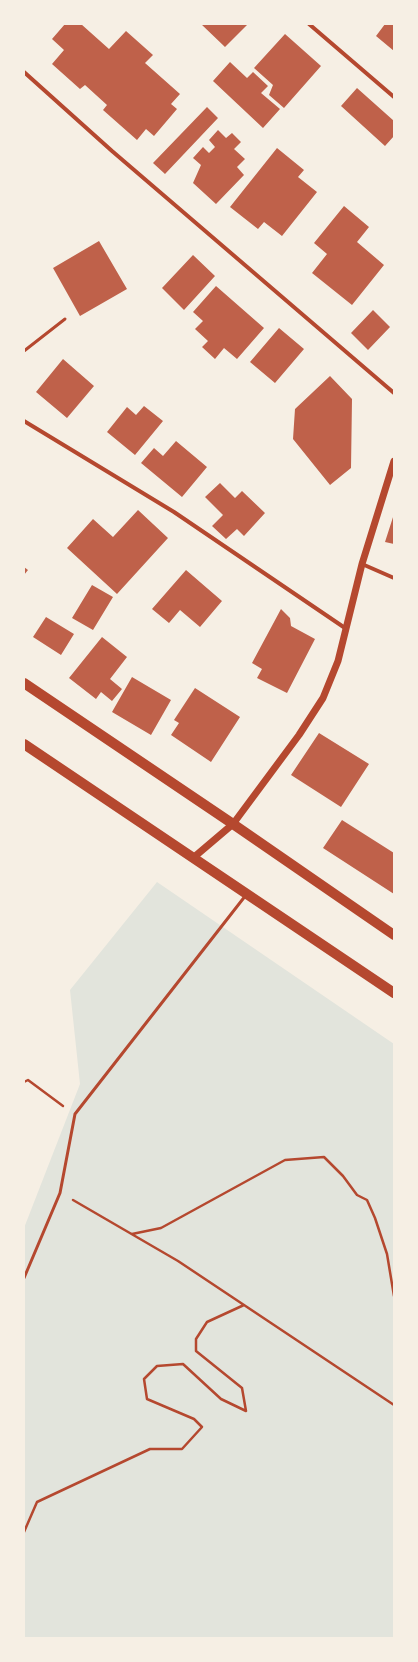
<!DOCTYPE html>
<style>
body{margin:0}
#map{position:relative;width:418px;height:1662px;overflow:hidden;background:#f6efe4;font-family:Lato,sans-serif}
canvas{display:block}
.frame{position:absolute;inset:0;border:25px solid #f6efe4;pointer-events:none}
</style>
<div id="map">
<canvas width="418" height="1662"></canvas>
<div class="frame"></div>
</div>
<script>
const ctx = document.querySelector('canvas').getContext('2d');
ctx.lineJoin = 'round';
function fillPath(path, color) { ctx.fillStyle = color; ctx.fill(path, 'evenodd'); }
const poly = rows => new Path2D(rows.map(r => 'M' + r).join(''));
function strokePath(path, color, width, dash) { ctx.strokeStyle = color; ctx.lineWidth = width; ctx.lineCap = dash ? 'butt' : 'round'; ctx.setLineDash(dash || []); ctx.stroke(path); }
const green = poly([
 [157,882,394,1044,394,1638,24,1638,24,1228,80,1084,70,990]
]);
const building = poly([
 [65,24,81,24,109,49,126,31,153,55,145,63,180,94,171,104,177,109,154,136,146,129,137,140,103,110,107,105,85,85,80,89,52,64,64,50,52,39],
 [201,24,248,24,225,47],
 [385,24,394,24,394,51,376,36],
 [285,34,321,66,284,108,269,95,273,85,254,68],
 [230,62,247,78,253,72,268,86,261,93,280,109,263,128,213,81],
 [357,88,394,121,394,136,385,146,341,106],
 [207,107,218,118,165,174,153,163],
 [218,130,226,138,232,133,241,142,234,149,245,159,237,167,244,175,216,204,193,183,201,165,193,158,203,147,209,153,215,147,209,140],
 [277,148,304,170,298,177,317,192,282,236,264,222,258,229,230,207],
 [344,206,369,227,357,242,384,265,352,305,312,273,327,254,314,243],
 [99,241,127,289,80,316,53,268],
 [193,255,215,276,184,310,162,288],
 [216,286,264,328,237,359,224,348,215,359,202,347,208,341,195,329,203,321,193,312],
 [373,310,390,327,368,350,351,333],
 [279,328,304,349,275,383,250,362],
 [63,359,94,386,67,418,36,392],
 [330,376,352,399,351,468,330,485,293,439,295,409],
 [144,406,163,421,135,455,107,432,127,407,136,415],
 [176,441,207,467,182,497,141,463,154,448,163,456],
 [220,483,235,498,242,491,265,513,244,536,237,529,226,539,212,526,223,515,205,497],
 [138,510,168,538,117,594,67,548,93,519,113,537],
 [394,514,394,544,385,542],
 [24,567,28,570,24,575],
 [186,570,222,601,200,627,180,610,169,623,152,609],
 [92,585,113,597,93,630,72,618],
 [281,609,290,618,291,626,315,639,287,693,257,678,262,669,252,663],
 [46,617,74,634,61,655,33,637],
 [102,637,127,657,110,679,122,689,112,701,101,692,96,699,69,678],
 [132,677,171,700,151,735,112,712],
 [195,688,240,717,211,762,171,735,179,723,174,720],
 [319,733,369,764,341,807,291,775],
 [342,820,394,853,394,894,323,848]
]);
const path = poly([
 [24,1082,28,1080,63,1106],
 [73,1200,178,1261,394,1405],
 [132,1234,161,1228,285,1160,324,1157,343,1176,357,1195,367,1200,375,1218,387,1254,394,1296],
 [24,1532,37,1502,150,1449,182,1449,202,1427,194,1419,147,1399,144,1379,157,1366,183,1364,221,1399,246,1411,242,1388,196,1351,196,1339,207,1322,244,1305]
]);
const service = poly([
 [24,351,65,319],
 [24,1278,60,1193,75,1114,246,895]
]);
const minor = poly([
 [309,24,394,97],
 [24,72,112,151,394,393],
 [24,421,174,512,345,628],
 [362,564,394,578]
]);
const tertiary = poly([
 [193,858,233,824,299,735,323,698,338,661,362,564,394,461]
]);
const primary = poly([
 [24,683,233,824,394,935],
 [24,744,394,993]
]);
fillPath(green, '#e2e4dc');
fillPath(building, '#bf614a');
strokePath(path, '#b5482f', 2.5);
strokePath(service, '#b5482f', 3);
strokePath(minor, '#b5482f', 4);
strokePath(tertiary, '#b5482f', 7);
strokePath(primary, '#b5482f', 10);
</script>
